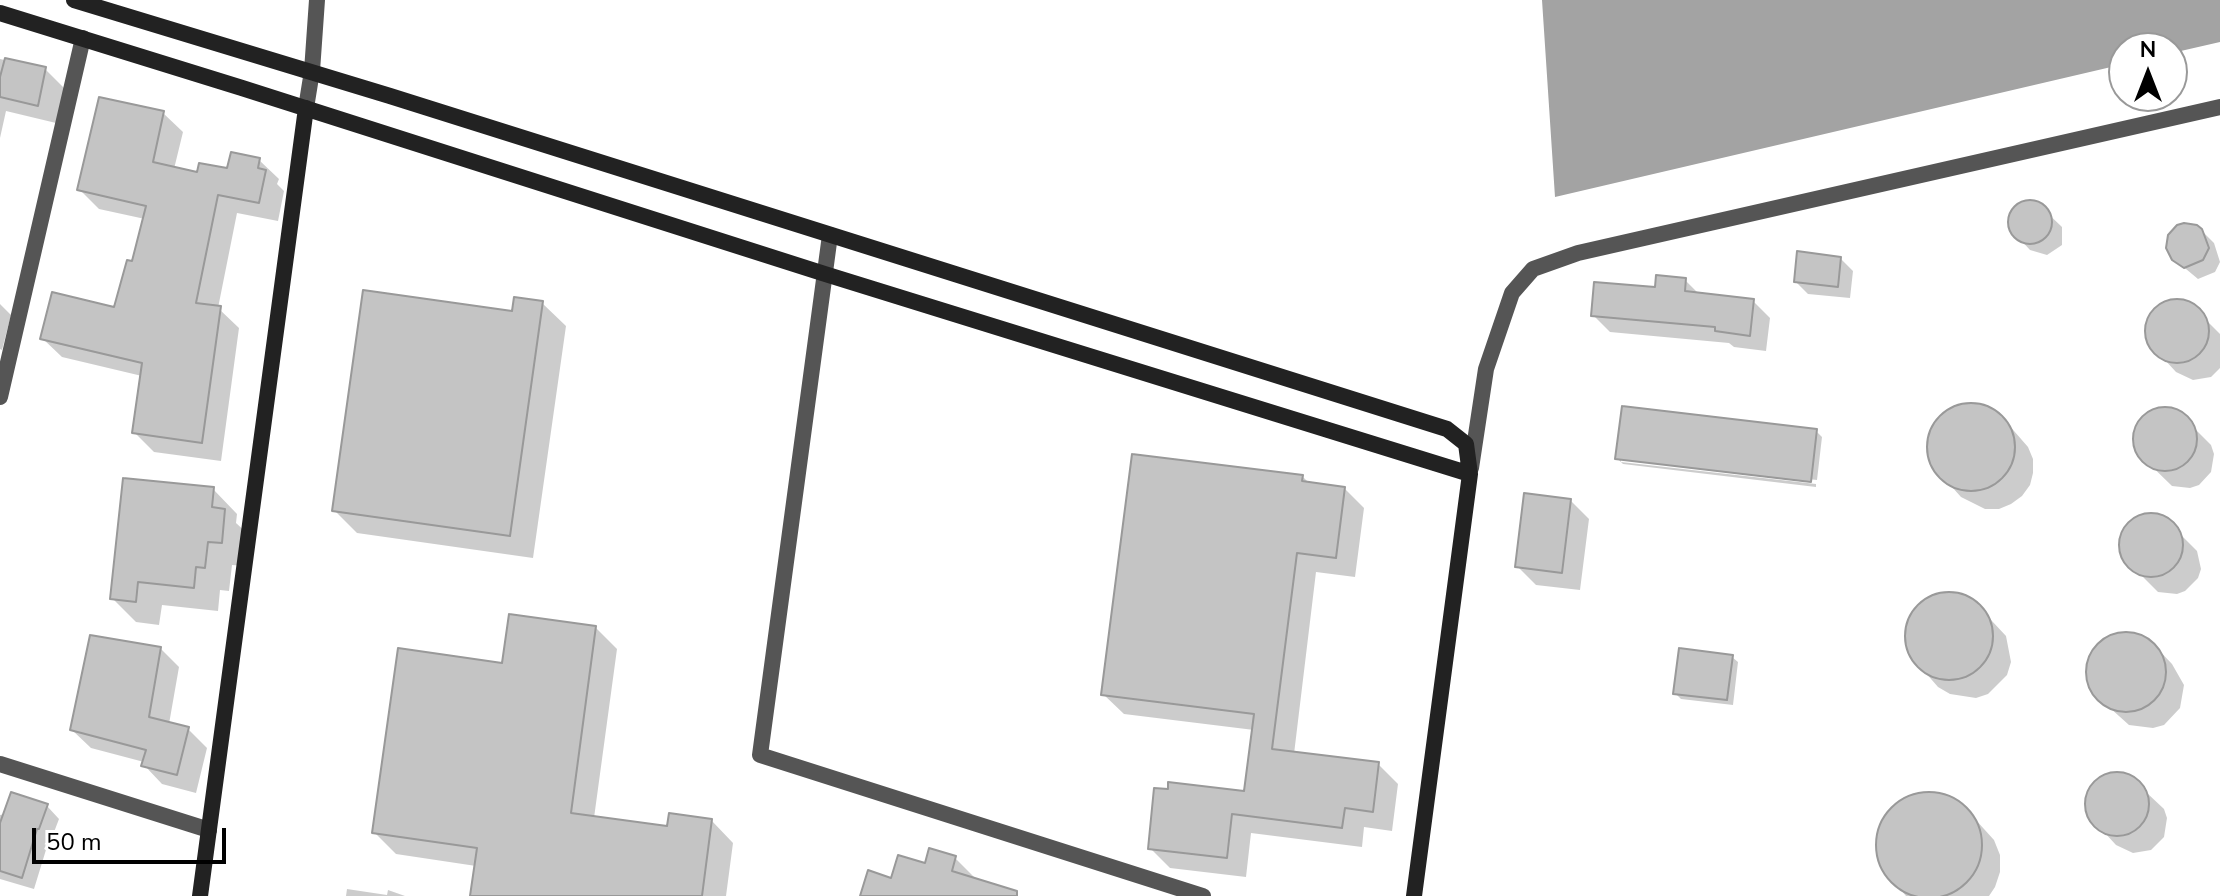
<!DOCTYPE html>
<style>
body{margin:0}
#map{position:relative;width:2220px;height:896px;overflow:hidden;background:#fff;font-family:"Nunito Sans",sans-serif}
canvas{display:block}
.north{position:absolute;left:2108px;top:32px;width:80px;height:80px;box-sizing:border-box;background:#fff;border:2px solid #999;border-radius:50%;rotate:0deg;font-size:22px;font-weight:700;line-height:32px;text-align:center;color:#000}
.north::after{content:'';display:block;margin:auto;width:28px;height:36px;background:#000;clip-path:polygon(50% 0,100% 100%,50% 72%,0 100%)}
.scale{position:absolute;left:32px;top:828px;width:194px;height:36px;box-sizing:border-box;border:4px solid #000;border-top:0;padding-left:10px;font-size:24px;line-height:28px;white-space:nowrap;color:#000;-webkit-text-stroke:6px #fff;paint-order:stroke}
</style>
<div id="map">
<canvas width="2220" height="896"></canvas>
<div class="north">N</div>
<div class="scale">50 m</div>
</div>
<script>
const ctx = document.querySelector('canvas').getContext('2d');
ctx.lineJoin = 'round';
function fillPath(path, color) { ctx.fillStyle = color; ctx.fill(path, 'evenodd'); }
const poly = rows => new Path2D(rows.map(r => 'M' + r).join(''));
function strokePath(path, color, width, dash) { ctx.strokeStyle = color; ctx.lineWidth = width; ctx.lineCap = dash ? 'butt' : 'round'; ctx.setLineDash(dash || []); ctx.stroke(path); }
const water = poly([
 [1542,0,2220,0,2220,42,2172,53,2172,48,2124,48,2124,64,1555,197]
]);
const shadow = poly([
 [0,59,45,69,64,88,56,123,6,111,0,138],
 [163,113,183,132,174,169,198,174,229,171,259,160,279,179,277,184,284,191,278,221,237,213,218,308,239,328,221,461,154,452,135,433,142,376,62,357,42,338,116,310,134,264,145,219,99,209,80,190],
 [2027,203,2039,205,2062,227,2062,245,2047,255,2030,250,2017,236,2011,226,2013,214],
 [2201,230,2214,243,2220,262,2215,272,2198,279,2174,259],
 [1840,258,1853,271,1850,298,1808,294,1796,282],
 [1685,280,1700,295,1753,301,1770,318,1766,351,1734,347,1729,343,1610,332,1593,315],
 [2176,300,2190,304,2220,334,2220,368,2211,377,2193,380,2176,372,2151,345,2147,327,2155,311],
 [542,303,566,326,533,558,357,533,334,510,514,313],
 [0,304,11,315,2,350,0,349],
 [1963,405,1977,405,1990,409,2001,416,2028,447,2033,459,2033,473,2030,485,2022,496,2011,504,1999,509,1985,509,1961,497,1934,467,1929,454,1929,441,1932,428,1951,409],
 [1623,409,1816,431,1822,437,1817,480,1621,458,1621,462,1816,484,1816,487,1623,464,1617,458],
 [2160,410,2178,412,2211,445,2214,454,2211,472,2199,485,2190,488,2172,486,2138,453,2135,436,2143,419],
 [1302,476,1310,484,1344,488,1364,508,1355,577,1316,572,1294,754,1378,764,1398,784,1392,831,1364,827,1362,847,1251,833,1246,877,1170,868,1150,848,1246,793,1254,730,1124,714,1103,694],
 [213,489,237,514,236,523,249,535,245,566,232,565,229,591,220,590,218,611,162,605,159,625,136,622,112,598],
 [1570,500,1589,519,1580,590,1536,585,1517,566],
 [2146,516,2164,518,2197,551,2201,569,2198,578,2185,591,2177,594,2158,592,2125,559,2122,551,2124,532,2138,519],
 [1941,595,1967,598,1978,606,2006,636,2011,662,2007,675,1988,694,1976,698,1950,694,1938,687,1911,656,1906,631,1910,618,1928,599],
 [595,627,617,649,594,818,669,828,712,821,733,843,726,896,472,896,476,866,396,854,374,832,504,665],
 [2120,634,2131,634,2153,644,2172,664,2184,685,2180,708,2164,725,2153,728,2129,725,2100,699,2089,678,2089,667,2099,645],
 [161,649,179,667,169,724,188,729,207,748,196,793,162,784,144,765,144,762,91,748,72,730],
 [1732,657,1738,662,1733,705,1681,699,1675,693],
 [2122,774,2130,777,2164,809,2167,818,2164,837,2151,850,2133,853,2116,845,2091,818,2088,799,2090,791,2103,778],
 [1920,794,1936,794,1951,799,1965,808,1994,840,2000,855,2000,872,1995,887,1989,896,1906,896,1883,869,1878,854,1877,838,1882,822,1891,809,1904,799],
 [47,806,59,819,51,840,49,840,34,889,0,879,0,815],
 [955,858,978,881,1000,896,862,896,926,865],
 [347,889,387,895,388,890,405,896,346,896]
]);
const building = poly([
 [5,58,46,67,38,106,0,97,0,77,5,58],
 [99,97,164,111,153,162,197,172,199,163,227,168,231,152,260,158,258,168,266,170,259,203,218,195,196,303,221,306,202,443,132,433,142,363,40,339,52,292,114,307,127,260,132,261,146,206,77,190,99,97],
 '2008 222a22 22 0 1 1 44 0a22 22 0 1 1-44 0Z',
 [2184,223,2197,225,2202,229,2209,248,2203,260,2184,268,2172,260,2166,248,2168,235,2177,225,2184,223],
 [1797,251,1841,257,1838,287,1794,282,1797,251],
 [1656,275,1686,278,1685,291,1754,299,1750,336,1715,331,1715,327,1591,316,1594,282,1655,287,1656,275],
 [363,290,512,311,514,297,543,301,510,536,332,511,363,290],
 '2145 331a32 32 0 1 1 64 0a32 32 0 1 1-64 0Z',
 '1927 447a44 44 0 1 1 88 0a44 44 0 1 1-88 0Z',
 [1622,406,1817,429,1811,482,1615,459,1622,406],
 '2133 439a32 32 0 1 1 64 0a32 32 0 1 1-64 0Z',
 [1132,454,1303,475,1302,481,1345,487,1336,558,1297,553,1272,749,1379,762,1373,812,1345,808,1342,828,1232,814,1227,858,1148,849,1154,788,1168,789,1168,782,1244,791,1254,714,1101,695,1132,454],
 [123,478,214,487,212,507,225,509,222,543,208,542,205,568,196,567,194,588,138,582,136,602,110,599,123,478],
 [1524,493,1571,499,1562,573,1515,567,1524,493],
 '2119 545a32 32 0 1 1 64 0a32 32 0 1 1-64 0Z',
 '1905 636a44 44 0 1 1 88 0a44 44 0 1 1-88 0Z',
 [509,614,596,626,571,813,667,826,669,813,712,819,702,896,470,896,477,848,372,833,398,648,502,663,509,614],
 '2086 672a40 40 0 1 1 80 0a40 40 0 1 1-80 0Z',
 [90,635,161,647,149,717,189,727,177,775,141,766,146,750,70,730,90,635],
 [1679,648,1733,655,1727,700,1673,694,1679,648],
 '2085 804a32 32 0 1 1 64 0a32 32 0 1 1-64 0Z',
 '1876 845a53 53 0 1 1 106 0a53 53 0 1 1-106 0Z',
 [11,792,48,804,39,829,37,829,22,878,0,871,0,823,11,792],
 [929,848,956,856,952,871,1017,891,1017,896,860,896,868,870,891,878,898,855,925,863,929,848]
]);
const street = poly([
 [306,108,312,71,317,0],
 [830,235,760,755,1203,896],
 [0,397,83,38],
 [1471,468,1486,369,1512,293,1533,269,1578,253,2220,107],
 [0,764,209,830]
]);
const secondary = poly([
 [74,0,390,96,1447,429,1466,444,1470,474,1414,896],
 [0,13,242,88,825,274,1470,474],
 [200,896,306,108]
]);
fillPath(water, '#a3a3a3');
fillPath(shadow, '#0003');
fillPath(building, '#c4c4c4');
strokePath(building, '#999', 2);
strokePath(street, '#555', 16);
strokePath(secondary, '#222', 16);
</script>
